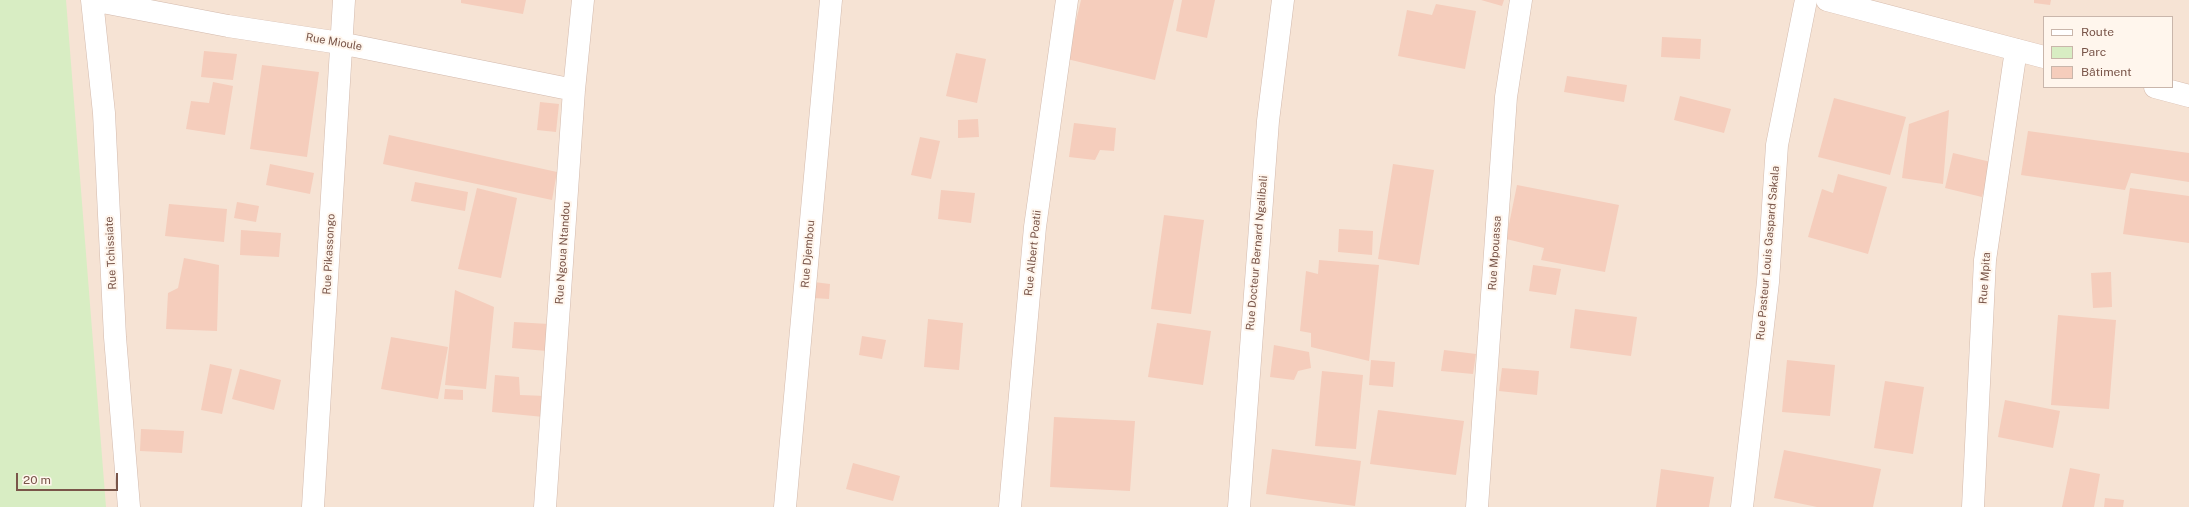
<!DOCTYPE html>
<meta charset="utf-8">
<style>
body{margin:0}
#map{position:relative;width:2189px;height:507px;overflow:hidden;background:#fef2e6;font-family:"Public Sans",sans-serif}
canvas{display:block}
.legend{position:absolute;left:2043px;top:16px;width:130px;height:72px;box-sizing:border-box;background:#fff6ed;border:1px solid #c9b6ab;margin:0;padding:5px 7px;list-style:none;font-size:12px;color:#795549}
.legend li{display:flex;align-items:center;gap:8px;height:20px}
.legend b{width:20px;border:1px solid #c9b6ab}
.scale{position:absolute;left:16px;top:473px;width:102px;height:18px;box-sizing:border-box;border:2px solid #795549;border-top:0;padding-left:5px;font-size:12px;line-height:14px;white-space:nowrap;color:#795549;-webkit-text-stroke:3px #fff6ed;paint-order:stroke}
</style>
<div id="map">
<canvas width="2189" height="507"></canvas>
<ul class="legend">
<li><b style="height:5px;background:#fff"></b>Route</li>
<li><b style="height:11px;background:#d8edc3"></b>Parc</li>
<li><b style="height:11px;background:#f5cdbc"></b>Bâtiment</li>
</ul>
<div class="scale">20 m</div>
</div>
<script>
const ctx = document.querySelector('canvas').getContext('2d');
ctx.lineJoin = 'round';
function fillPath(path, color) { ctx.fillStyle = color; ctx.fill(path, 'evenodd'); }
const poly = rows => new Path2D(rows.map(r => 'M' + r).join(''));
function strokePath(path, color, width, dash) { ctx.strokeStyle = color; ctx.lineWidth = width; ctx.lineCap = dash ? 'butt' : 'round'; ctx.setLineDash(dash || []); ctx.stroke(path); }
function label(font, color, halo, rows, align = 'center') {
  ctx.font = font + ' "Public Sans",sans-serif'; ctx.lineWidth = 4; ctx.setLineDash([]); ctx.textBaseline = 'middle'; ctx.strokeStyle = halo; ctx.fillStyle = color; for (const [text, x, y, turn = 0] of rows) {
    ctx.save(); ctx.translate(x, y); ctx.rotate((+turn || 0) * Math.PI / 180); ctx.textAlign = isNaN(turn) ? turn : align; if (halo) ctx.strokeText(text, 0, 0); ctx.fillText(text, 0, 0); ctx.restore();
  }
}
const residential = poly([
 [0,0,2189,0,2189,507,0,507],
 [2044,17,2172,17,2172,87,2044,87]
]);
const green = poly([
 [0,0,66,0,106,507,0,507]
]);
const building = poly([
 [461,0,526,0,523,14,461,3],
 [1081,0,1174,0,1155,80,1067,59],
 [1182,0,1215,0,1207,38,1176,31],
 [1481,0,1504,0,1502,6],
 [2034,0,2051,0,2050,5,2034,3],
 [1436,4,1476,11,1465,69,1398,56,1407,10,1432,15],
 [1662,37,1701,39,1700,59,1661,57],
 [204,51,237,54,233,80,201,77],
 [956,53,986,59,977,103,946,96],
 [262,65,319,72,307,157,250,149],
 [1567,76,1627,85,1624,102,1564,92],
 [213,82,233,86,225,135,186,129,191,101,209,103],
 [1680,96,1731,109,1724,133,1674,120],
 [1834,98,1906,117,1890,175,1818,157],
 [540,102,559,104,556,132,537,130],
 [1949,110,1943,184,1902,178,1909,124],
 [978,119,979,137,958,138,958,120],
 [1074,123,1116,128,1114,151,1100,150,1095,160,1069,157],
 [2028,131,2189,153,2189,182,2131,173,2125,190,2021,175],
 [389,135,557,172,552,200,383,164],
 [920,137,940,141,931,179,911,175],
 [1953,153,1991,162,1982,197,1945,188],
 [270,164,314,173,310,194,266,185],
 [1393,164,1434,170,1419,265,1378,259],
 [1838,174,1887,187,1868,254,1808,237,1822,189,1833,193],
 [415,182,468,192,465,211,411,201],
 [1517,185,1619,205,1605,272,1541,260,1544,248,1506,239],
 [477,188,517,198,501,278,458,269],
 [2130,188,2189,196,2189,243,2123,234],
 [941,190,975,193,971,223,938,219],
 [237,202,259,206,256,222,234,218],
 [169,204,227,209,224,242,165,236],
 [1164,215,1204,220,1191,314,1151,309],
 [1339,229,1373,231,1372,255,1338,252],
 [241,230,281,233,279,257,240,255],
 [184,258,219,265,217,331,166,329,168,293,178,288],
 [1319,260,1379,265,1369,361,1311,347,1311,333,1300,331,1306,271,1318,274],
 [1533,265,1561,269,1556,295,1529,291],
 [2111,272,2112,307,2093,308,2091,273],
 [814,282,830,284,829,299,813,298],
 [455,290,494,307,486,389,445,385],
 [1575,309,1637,317,1631,356,1570,348],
 [2058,315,2116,320,2109,409,2051,405],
 [928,319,963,323,959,370,924,367],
 [514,322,549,324,547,351,512,348],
 [1157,323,1211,331,1203,385,1148,377],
 [862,336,886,340,882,359,859,355],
 [391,337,448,347,438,399,381,389],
 [1274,345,1309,352,1311,368,1298,371,1294,380,1270,377],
 [1444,350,1476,354,1473,374,1441,371],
 [1371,360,1395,362,1393,387,1369,385],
 [1787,360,1835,365,1830,416,1782,412],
 [210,364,232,369,222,414,201,410],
 [1502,368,1539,371,1537,395,1499,391],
 [240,369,281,380,274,410,232,399],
 [1322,371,1363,375,1356,449,1315,446],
 [495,375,519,377,520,395,546,396,544,417,492,412],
 [1885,381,1924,387,1913,454,1874,448],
 [445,389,463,390,463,400,444,399],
 [2005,400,2060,411,2053,448,1998,437],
 [1378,410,1464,421,1456,475,1370,464],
 [1054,417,1135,421,1130,491,1050,487],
 [141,429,184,431,182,453,140,451],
 [1272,449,1361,461,1355,506,1266,494],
 [1784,450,1881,469,1873,507,1817,507,1774,498],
 [853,463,900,476,893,501,846,489],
 [2070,468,2100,474,2094,507,2062,507],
 [1661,469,1714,477,1709,507,1656,507],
 [2105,498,2124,500,2123,507,2104,507]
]);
const street = poly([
 [92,0,104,113,115,337,129,507],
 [92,0,228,26,340,43,574,90],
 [313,507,344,0],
 [545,507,574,90,583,0],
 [785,507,831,0],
 [1010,507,1035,227,1067,0],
 [1239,507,1268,121,1283,0],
 [1477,507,1506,97,1521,0],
 [1742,507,1768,282,1777,145,1806,0],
 [1973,507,1985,260,2016,50]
]);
const secondary = poly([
 [1827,0,2044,57],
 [2155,87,2189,96]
]);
const streetNames = [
 ["Rue Mioule",334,42,10],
 ["Rue Tchissiate",111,253,-93],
 ["Rue Ngoua Ntandou",563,253,-86],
 ["Rue Albert Poatii",1033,253,-84],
 ["Rue Docteur Bernard Ngalibali",1257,253,-85],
 ["Rue Mpouassa",1495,253,-86],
 ["Rue Pasteur Louis Gaspard Sakala",1768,253,-85],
 ["Rue Pikassongo",329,254,-87],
 ["Rue Djembou",808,254,-85],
 ["Rue Mpita",1985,278,-86]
];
fillPath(residential, '#f6e3d4');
fillPath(green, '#d8edc3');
fillPath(building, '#f5cdbc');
strokePath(street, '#d3baad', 23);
strokePath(secondary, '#d6baab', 23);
strokePath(street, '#fff', 22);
strokePath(secondary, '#fff', 22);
label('11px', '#795549', '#fff6ed', streetNames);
</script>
